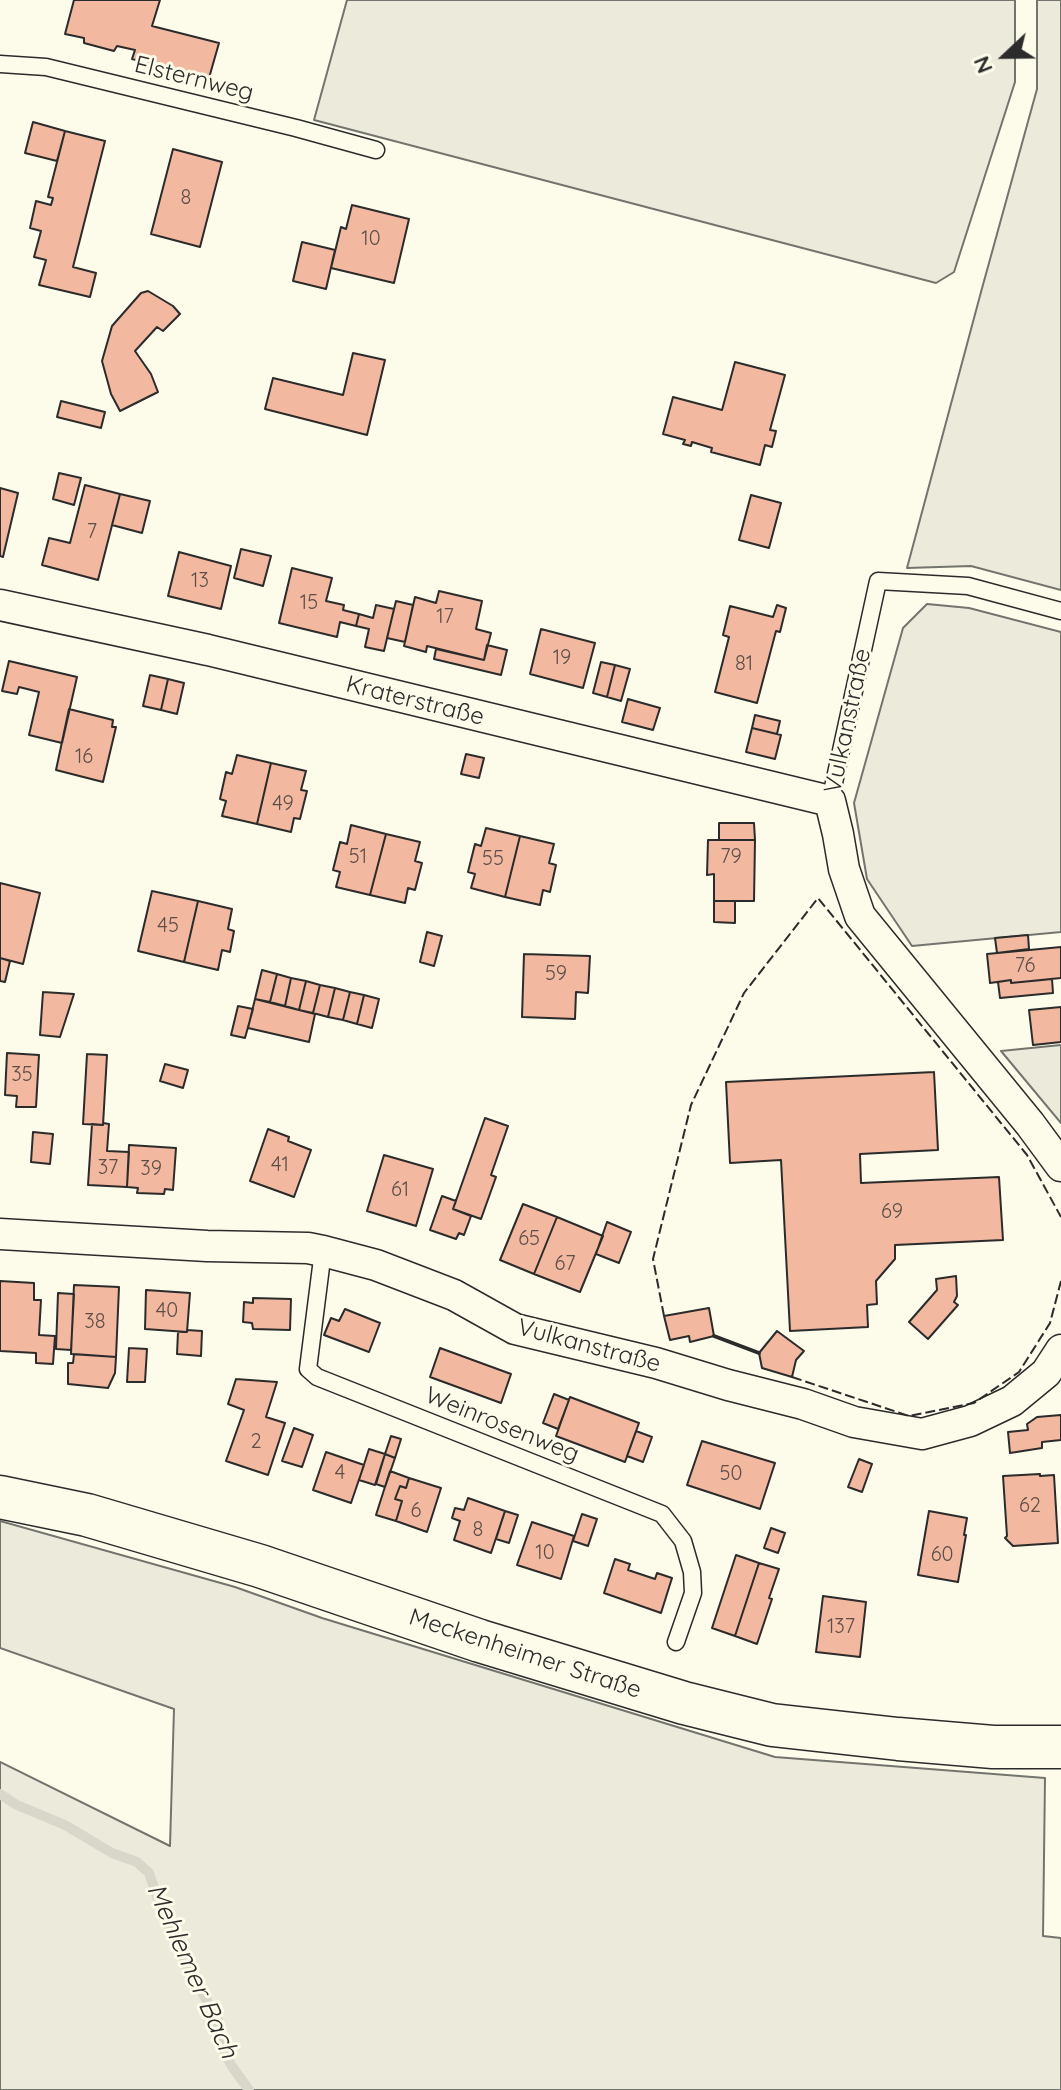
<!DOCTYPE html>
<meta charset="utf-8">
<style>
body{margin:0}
#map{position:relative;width:1061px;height:2090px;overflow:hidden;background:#fdfbea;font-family:Quicksand,sans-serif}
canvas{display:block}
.north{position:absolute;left:965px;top:16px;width:80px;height:80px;-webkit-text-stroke:6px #fdfbea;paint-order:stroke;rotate:248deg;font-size:22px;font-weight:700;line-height:32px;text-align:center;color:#2b2b2b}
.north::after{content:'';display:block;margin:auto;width:28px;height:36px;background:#2b2b2b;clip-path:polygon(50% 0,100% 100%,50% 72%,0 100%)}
</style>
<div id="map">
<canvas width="1061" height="2090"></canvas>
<div class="north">N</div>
</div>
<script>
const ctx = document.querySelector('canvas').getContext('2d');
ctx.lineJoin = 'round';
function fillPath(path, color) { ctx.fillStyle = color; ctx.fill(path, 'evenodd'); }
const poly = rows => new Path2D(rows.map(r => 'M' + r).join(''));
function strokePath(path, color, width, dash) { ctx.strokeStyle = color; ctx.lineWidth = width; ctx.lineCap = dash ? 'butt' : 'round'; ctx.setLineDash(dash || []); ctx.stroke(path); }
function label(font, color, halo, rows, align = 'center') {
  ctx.font = font + ' Quicksand,sans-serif'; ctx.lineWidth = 6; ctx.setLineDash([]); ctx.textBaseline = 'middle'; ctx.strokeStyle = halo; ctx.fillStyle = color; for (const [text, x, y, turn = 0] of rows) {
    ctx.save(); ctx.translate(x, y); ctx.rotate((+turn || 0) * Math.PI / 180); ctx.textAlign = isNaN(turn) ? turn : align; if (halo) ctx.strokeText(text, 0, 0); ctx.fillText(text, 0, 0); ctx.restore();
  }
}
const green = poly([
 [347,0,1015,0,1015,82,954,272,936,283,314,120,347,0],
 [1037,0,1061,0,1061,590,971,566,907,568,981,292,1037,89,1037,0],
 [927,604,969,608,1061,632,1061,932,912,946,867,879,854,803,903,628,927,604],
 [1061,1045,1061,1123,1001,1051,1061,1045],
 [0,1521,235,1587,322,1618,775,1757,1045,1778,1043,1936,1061,1938,1061,2090,0,2090,0,1762,170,1846,174,1709,0,1648,0,1521]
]);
const stream = poly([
 [0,1794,17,1805,65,1825,112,1853,137,1862,149,1873,162,1911,189,1970,218,2020,219,2041,231,2065,249,2090]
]);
const building = poly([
 [74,0,160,0,152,26,219,43,209,78,132,59,135,50,117,46,114,51,84,43,84,38,65,34,74,0],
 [33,122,65,131,57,161,25,153,33,122],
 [65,131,105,141,73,267,96,273,90,297,39,285,46,260,34,257,41,231,30,228,36,201,51,205,53,198,48,197,65,131],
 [173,149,222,162,200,247,151,234,173,149],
 [352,205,409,219,394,283,331,268,341,227,346,229,352,205],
 [302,242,335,250,326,289,293,281,302,242],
 [148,291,173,306,180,314,163,331,157,327,135,351,151,374,158,392,120,411,111,394,102,361,112,326,141,293,148,291],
 [353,353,385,360,367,435,265,409,273,378,343,395,353,353],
 [735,362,785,375,770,430,776,431,772,447,765,445,760,465,711,452,712,448,692,442,691,446,683,444,685,440,663,434,673,397,722,410,735,362],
 [61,401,105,412,101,428,57,417,61,401],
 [59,473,81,478,74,505,53,499,59,473],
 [85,485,120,494,98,580,42,565,49,538,70,543,85,485],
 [0,488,18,493,3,557,0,556,0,488],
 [120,494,150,501,142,533,112,525,120,494],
 [751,495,781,503,769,548,739,540,751,495],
 [241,549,271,556,263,586,234,578,241,549],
 [179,552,231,566,221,609,168,596,179,552],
 [292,568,332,578,326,601,344,605,343,610,359,614,356,626,340,622,337,637,279,623,292,568],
 [439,591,482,601,476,629,491,633,484,660,427,646,426,652,404,646,415,597,436,603,439,591],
 [396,601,413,605,405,642,387,638,396,601],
 [376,605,394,609,384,651,365,647,369,629,356,626,359,614,373,618,376,605],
 [777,605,786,608,780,632,776,631,757,703,715,692,729,637,723,635,730,606,773,617,777,605],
 [541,629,595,643,583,688,530,674,541,629],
 [487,645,507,650,501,675,434,659,436,649,484,660,487,645],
 [9,661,77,677,62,743,29,735,39,692,19,687,17,694,2,691,9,661],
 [601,662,615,665,607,697,593,693,601,662],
 [615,665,630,669,621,701,607,697,615,665],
 [150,675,168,679,161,710,143,706,150,675],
 [168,679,184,683,177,714,161,710,168,679],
 [628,699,660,708,653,730,622,722,628,699],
 [69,709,113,720,112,727,116,727,103,782,56,770,69,709],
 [755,715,780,721,777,734,752,728,755,715],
 [752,728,781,735,775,759,746,752,752,728],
 [466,754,484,758,479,778,461,774,466,754],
 [237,755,271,763,257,824,222,816,226,801,220,799,226,772,232,774,237,755],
 [271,763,306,771,301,790,307,791,300,819,294,818,291,832,257,824,271,763],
 [719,823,754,823,755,840,719,840,719,823],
 [351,825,386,834,370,895,336,887,340,872,333,870,340,842,347,844,351,825],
 [486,828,520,836,505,897,471,888,475,874,468,872,475,844,481,846,486,828],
 [386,834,420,842,415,861,422,863,415,890,408,888,405,903,370,895,386,834],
 [520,836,554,844,549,863,556,865,550,892,543,890,540,905,505,897,520,836],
 [708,840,755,840,754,901,714,901,714,874,707,875,708,840],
 [0,883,40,893,23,964,0,958,0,883],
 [152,891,198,901,184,962,138,951,152,891],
 [198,901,232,909,228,929,234,931,230,952,222,950,218,970,184,962,198,901],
 [714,901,735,901,735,923,714,922,714,901],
 [427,932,442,936,434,966,420,962,427,932],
 [1028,935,1029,949,997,953,995,938,1028,935],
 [1061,947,1061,978,1011,983,1011,980,990,983,987,954,1061,947],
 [524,954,590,956,588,993,576,992,575,1019,522,1017,524,954],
 [0,958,10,961,5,982,0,981,0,958],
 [262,970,277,974,270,1002,255,999,262,970],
 [277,974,291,978,285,1006,270,1002,277,974],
 [291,978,306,981,299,1010,285,1006,291,978],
 [1052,979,1053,993,1000,998,998,982,1011,980,1011,983,1052,979],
 [306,981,320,985,313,1013,299,1010,306,981],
 [320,985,335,988,328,1017,313,1013,320,985],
 [335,988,350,992,343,1020,328,1017,335,988],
 [43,992,74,994,60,1037,40,1035,43,992],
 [350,992,364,995,357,1024,343,1020,350,992],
 [364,995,379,999,372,1028,357,1024,364,995],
 [255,999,315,1014,309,1042,248,1028,255,999],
 [238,1006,253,1009,245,1038,231,1035,238,1006],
 [1061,1007,1061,1042,1033,1045,1029,1010,1061,1007],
 [7,1053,39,1055,36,1107,16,1107,17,1096,5,1095,7,1053],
 [87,1054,107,1055,103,1125,83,1124,87,1054],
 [165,1064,188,1070,183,1088,160,1081,165,1064],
 [934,1072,938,1150,860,1154,861,1183,999,1177,1003,1240,895,1245,895,1259,876,1281,877,1304,867,1305,868,1327,790,1331,781,1160,730,1163,726,1082,934,1072],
 [485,1118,508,1126,491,1175,496,1177,481,1219,453,1209,485,1118],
 [103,1123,109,1124,107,1151,129,1152,127,1187,88,1185,92,1124,103,1125,103,1123],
 [268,1129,289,1137,288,1141,311,1150,294,1197,250,1181,268,1129],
 [33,1132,53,1134,50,1164,31,1162,33,1132],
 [129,1145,176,1148,173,1190,165,1189,164,1194,137,1193,138,1188,127,1187,129,1145],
 [384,1155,433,1169,416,1226,367,1211,384,1155],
 [442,1196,456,1201,453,1209,471,1216,464,1235,459,1233,456,1239,430,1230,442,1196],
 [523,1204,557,1217,534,1274,500,1260,523,1204],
 [557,1217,603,1236,580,1292,534,1274,557,1217],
 [607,1222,631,1232,619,1263,596,1254,607,1222],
 [956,1276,957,1296,954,1302,958,1305,928,1339,909,1322,937,1290,936,1279,956,1276],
 [0,1281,34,1283,34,1300,41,1300,39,1335,55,1336,53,1364,36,1363,36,1353,0,1351,0,1281],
 [74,1285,119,1287,116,1357,71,1354,74,1285],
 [146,1290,190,1293,187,1332,145,1329,146,1290],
 [58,1293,74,1294,71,1350,56,1349,58,1293],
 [253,1298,291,1299,290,1330,253,1329,252,1323,243,1322,244,1302,253,1303,253,1298],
 [709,1308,714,1336,690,1342,689,1336,670,1340,664,1316,709,1308],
 [345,1309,380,1323,369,1352,324,1335,331,1318,339,1321,345,1309],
 [187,1330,202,1331,201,1356,177,1354,178,1332,187,1332,187,1330],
 [777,1331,804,1351,796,1360,792,1377,762,1368,759,1353,777,1331],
 [129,1348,147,1349,145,1382,127,1382,129,1348],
 [440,1348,511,1374,501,1403,430,1377,440,1348],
 [74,1354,116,1357,115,1373,108,1388,68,1384,68,1363,73,1363,74,1354],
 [236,1379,277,1382,266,1417,285,1423,268,1475,226,1461,244,1410,228,1404,236,1379],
 [554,1394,569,1400,558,1429,543,1423,554,1394],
 [570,1397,639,1423,625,1462,556,1436,570,1397],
 [1061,1415,1061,1440,1042,1442,1042,1448,1010,1453,1008,1432,1028,1430,1027,1424,1037,1417,1061,1415],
 [294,1428,313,1435,302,1467,282,1461,294,1428],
 [636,1431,652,1437,643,1462,627,1456,636,1431],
 [391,1436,401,1439,395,1458,385,1454,391,1436],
 [702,1441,775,1463,760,1509,687,1485,702,1441],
 [369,1449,385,1454,375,1485,359,1480,369,1449],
 [326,1452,364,1465,351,1503,313,1490,326,1452],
 [385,1454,395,1458,385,1487,376,1484,385,1454],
 [859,1459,872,1464,862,1492,848,1487,859,1459],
 [390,1471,409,1478,406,1488,400,1486,395,1499,402,1501,396,1521,376,1515,390,1471],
 [1040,1474,1040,1476,1054,1475,1058,1543,1013,1546,1005,1538,1007,1536,1003,1476,1040,1474],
 [409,1478,441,1488,427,1532,396,1521,402,1501,395,1499,400,1486,406,1488,409,1478],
 [468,1498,505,1511,491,1553,454,1540,460,1521,452,1518,455,1508,464,1510,468,1498],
 [505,1511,518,1515,509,1543,496,1539,505,1511],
 [929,1511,967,1518,964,1535,966,1535,958,1582,918,1575,929,1511],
 [582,1514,597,1519,588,1546,573,1541,582,1514],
 [532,1522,574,1536,561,1579,517,1565,532,1522],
 [771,1528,785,1533,778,1553,764,1548,771,1528],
 [736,1555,759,1563,735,1636,712,1628,736,1555],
 [615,1559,630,1564,628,1570,655,1579,657,1573,672,1578,661,1613,604,1593,615,1559],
 [759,1563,779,1569,769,1598,772,1599,757,1644,735,1636,759,1563],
 [823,1596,866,1602,860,1657,816,1652,823,1596]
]);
const service = poly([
 [0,64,46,67,296,128,376,150],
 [830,801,878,581,968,586,1061,611],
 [323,1251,308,1369,317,1377,662,1514,683,1541,692,1572,693,1593,676,1642]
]);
const minor = poly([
 [0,605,208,650,830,801,838,834,844,869,860,916,1030,1124,1061,1166],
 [0,1234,207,1246,308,1248,323,1251,376,1265,454,1295,515,1329,656,1363,728,1385,803,1404,854,1422,922,1434,970,1421,1012,1401,1046,1373,1061,1350]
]);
const secondary = poly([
 [0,1497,87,1515,260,1566,480,1641,684,1703,772,1725,898,1739,993,1747,1061,1747]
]);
const fence = poly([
 [664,1316,653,1259,691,1105,744,993,818,898,1027,1155,1061,1217],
 [792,1377,909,1416,974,1403,1019,1372,1050,1323,1061,1281]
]);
const wall = poly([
 [714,1336,759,1353]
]);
const numberNames = [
 ["8",186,198],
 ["10",371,239],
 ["7",92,532],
 ["13",200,581],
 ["15",309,603],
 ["17",445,617],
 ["19",562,658],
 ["81",744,664],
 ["16",84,757],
 ["49",283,804],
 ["51",358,857],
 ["79",731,857],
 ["55",493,859],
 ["45",168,926],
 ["76",1025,966],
 ["59",556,974],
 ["35",22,1075],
 ["41",280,1165],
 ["37",108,1168],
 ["39",151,1169],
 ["61",400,1190],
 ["69",892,1212],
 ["65",529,1239],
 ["67",565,1264],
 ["40",167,1311],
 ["38",95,1322],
 ["2",256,1442],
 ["4",340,1473],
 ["50",731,1474],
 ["62",1030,1506],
 ["6",416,1511],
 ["8",478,1530],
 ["10",545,1553],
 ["60",942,1555],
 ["137",841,1627]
];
const streetNames = [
 ["Elsternweg",194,79,14],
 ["Kraterstraße",415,701,14],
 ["Vulkanstraße",848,721,-78],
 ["Vulkanstraße",589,1346,15],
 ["Weinrosenweg",502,1425,22],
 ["Meckenheimer Straße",525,1654,18]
];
const waterNames = [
 ["Mehlemer Bach",192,1971,66]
];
fillPath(green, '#ecebdb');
strokePath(green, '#74746e', 2);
strokePath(stream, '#d8d7c9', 10);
fillPath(building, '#f2b8a0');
strokePath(building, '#2b2b2b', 2);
strokePath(service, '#2b2b2b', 19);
strokePath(minor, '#2b2b2b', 33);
strokePath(secondary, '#2b2b2b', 45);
strokePath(service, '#fdfbea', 16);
strokePath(minor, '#fdfbea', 30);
strokePath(secondary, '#fdfbea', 42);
strokePath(fence, '#2b2b2b', 2, [10, 4]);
strokePath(wall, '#2b2b2b', 4);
label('20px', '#5d4e48', null, numberNames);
label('24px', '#2b2b2b', '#fdfbea', streetNames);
label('italic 26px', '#2b2b2b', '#fdfbea', waterNames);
</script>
